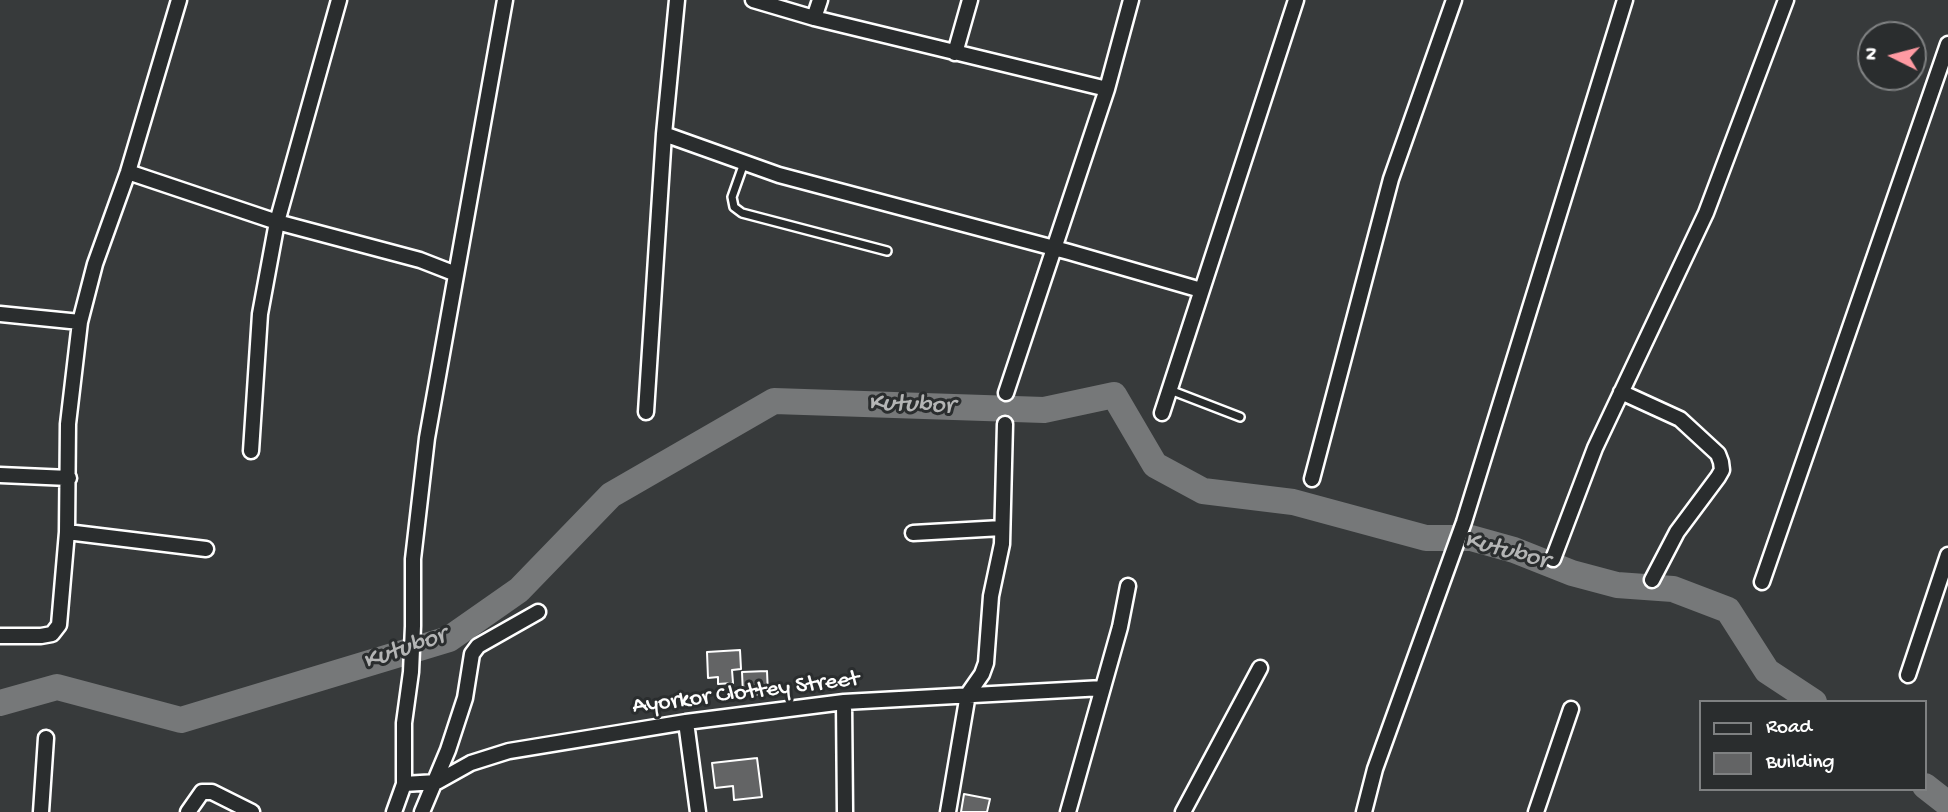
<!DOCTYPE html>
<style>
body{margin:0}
#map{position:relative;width:1948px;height:812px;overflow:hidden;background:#373a3b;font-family:"Gochi Hand",sans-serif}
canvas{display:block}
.legend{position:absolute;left:1699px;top:700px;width:228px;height:91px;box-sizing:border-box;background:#2a2d2e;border:2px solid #7f8182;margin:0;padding:9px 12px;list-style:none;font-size:21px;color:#fff}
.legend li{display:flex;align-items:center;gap:14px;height:35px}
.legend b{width:35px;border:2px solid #7f8182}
.north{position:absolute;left:1857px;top:21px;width:70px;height:70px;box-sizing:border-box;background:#2a2d2e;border:2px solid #7f8182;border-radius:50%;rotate:276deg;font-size:19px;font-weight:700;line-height:28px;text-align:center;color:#fff}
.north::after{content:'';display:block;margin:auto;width:24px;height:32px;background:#ff9aa2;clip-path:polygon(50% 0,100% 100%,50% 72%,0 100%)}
</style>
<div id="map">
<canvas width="1948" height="812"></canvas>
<ul class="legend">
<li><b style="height:9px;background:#2a2d2e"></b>Road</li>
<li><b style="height:19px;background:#636465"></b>Building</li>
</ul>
<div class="north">N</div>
</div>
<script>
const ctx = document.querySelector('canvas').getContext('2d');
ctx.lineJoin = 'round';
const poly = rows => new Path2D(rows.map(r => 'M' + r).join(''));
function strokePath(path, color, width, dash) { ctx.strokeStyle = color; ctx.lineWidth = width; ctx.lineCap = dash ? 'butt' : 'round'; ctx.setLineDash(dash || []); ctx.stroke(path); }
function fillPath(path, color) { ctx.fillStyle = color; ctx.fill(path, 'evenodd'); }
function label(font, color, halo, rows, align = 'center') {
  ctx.font = font + ' "Gochi Hand",sans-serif'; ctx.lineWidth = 6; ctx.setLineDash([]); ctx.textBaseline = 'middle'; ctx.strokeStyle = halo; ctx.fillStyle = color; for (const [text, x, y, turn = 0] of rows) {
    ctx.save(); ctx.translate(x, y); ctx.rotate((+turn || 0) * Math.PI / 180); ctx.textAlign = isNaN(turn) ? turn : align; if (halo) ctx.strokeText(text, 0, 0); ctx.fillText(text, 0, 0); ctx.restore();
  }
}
const river = poly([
 [0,703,57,687,181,720,449,639,519,590,611,495,774,401,1044,410,1114,395,1155,465,1203,491,1293,502,1426,538,1471,538,1514,550,1572,573,1617,585,1673,589,1728,610,1767,671,1814,702],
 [1925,786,1948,804]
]);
const building = poly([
 [740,650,741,669,732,670,733,683,718,684,718,677,708,678,707,652,740,650],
 [767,671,768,694,743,695,742,672,767,671],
 [757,758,762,797,734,800,733,786,715,788,712,763,757,758],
 [964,794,990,799,987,812,961,812,964,794]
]);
const service = poly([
 [744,163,732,197,734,207,742,213,887,251],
 [1170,390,1240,417]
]);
const minor = poly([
 [753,0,814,18,1107,89],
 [814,18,820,0],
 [955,53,970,0],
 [664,134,779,175,1069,252,1201,290],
 [128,172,277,222,420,260,456,274],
 [0,314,80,322],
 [1621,392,1680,419,1718,454,1721,462,1722,470,1718,477,1677,532,1652,580],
 [1006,393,1107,89,1131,0],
 [646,412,664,134,677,0],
 [1162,413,1296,0],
 [251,451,260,314,277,222,339,0],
 [0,475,69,478],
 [1312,479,1391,179,1454,0],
 [67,532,206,549],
 [913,533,1002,528],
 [1553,559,1595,448,1706,213,1786,0],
 [1762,582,1948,44],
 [0,636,41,636,52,634,59,625,67,532,68,424,80,322,95,264,128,172,179,0],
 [1908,675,1948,555],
 [844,702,845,812],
 [686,722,698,812],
 [404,784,437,782,471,763,509,751,686,722,844,702,1103,688],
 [41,812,46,738],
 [188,812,202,792,212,792,252,812],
 [394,812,404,784,404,723,411,672,413,626,413,559,427,438,505,0],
 [422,812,448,750,465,698,472,654,478,646,538,612],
 [948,812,968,694,982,674,986,663,991,596,1002,544,1005,424],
 [1068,812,1120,627,1128,586],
 [1183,812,1260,668],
 [1364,812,1375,769,1464,522,1625,0],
 [1536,812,1571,709]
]);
const streetNames = [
 ["Ayorkor Clottey Street",746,694,-7]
];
const waterNames = [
 ["Kutubor",911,406,2],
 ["Kutubor",1506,552,15],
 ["Kutubor",405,650,-19]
];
strokePath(river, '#767879', 26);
fillPath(building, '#636465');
strokePath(building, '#fff', 2);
strokePath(service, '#fff', 12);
strokePath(minor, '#fff', 19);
strokePath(service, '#2a2d2e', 7);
strokePath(minor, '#2a2d2e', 14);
label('24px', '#fff', '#2a2d2e', streetNames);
label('italic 26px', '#b4b5b5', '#2a2d2e', waterNames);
</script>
